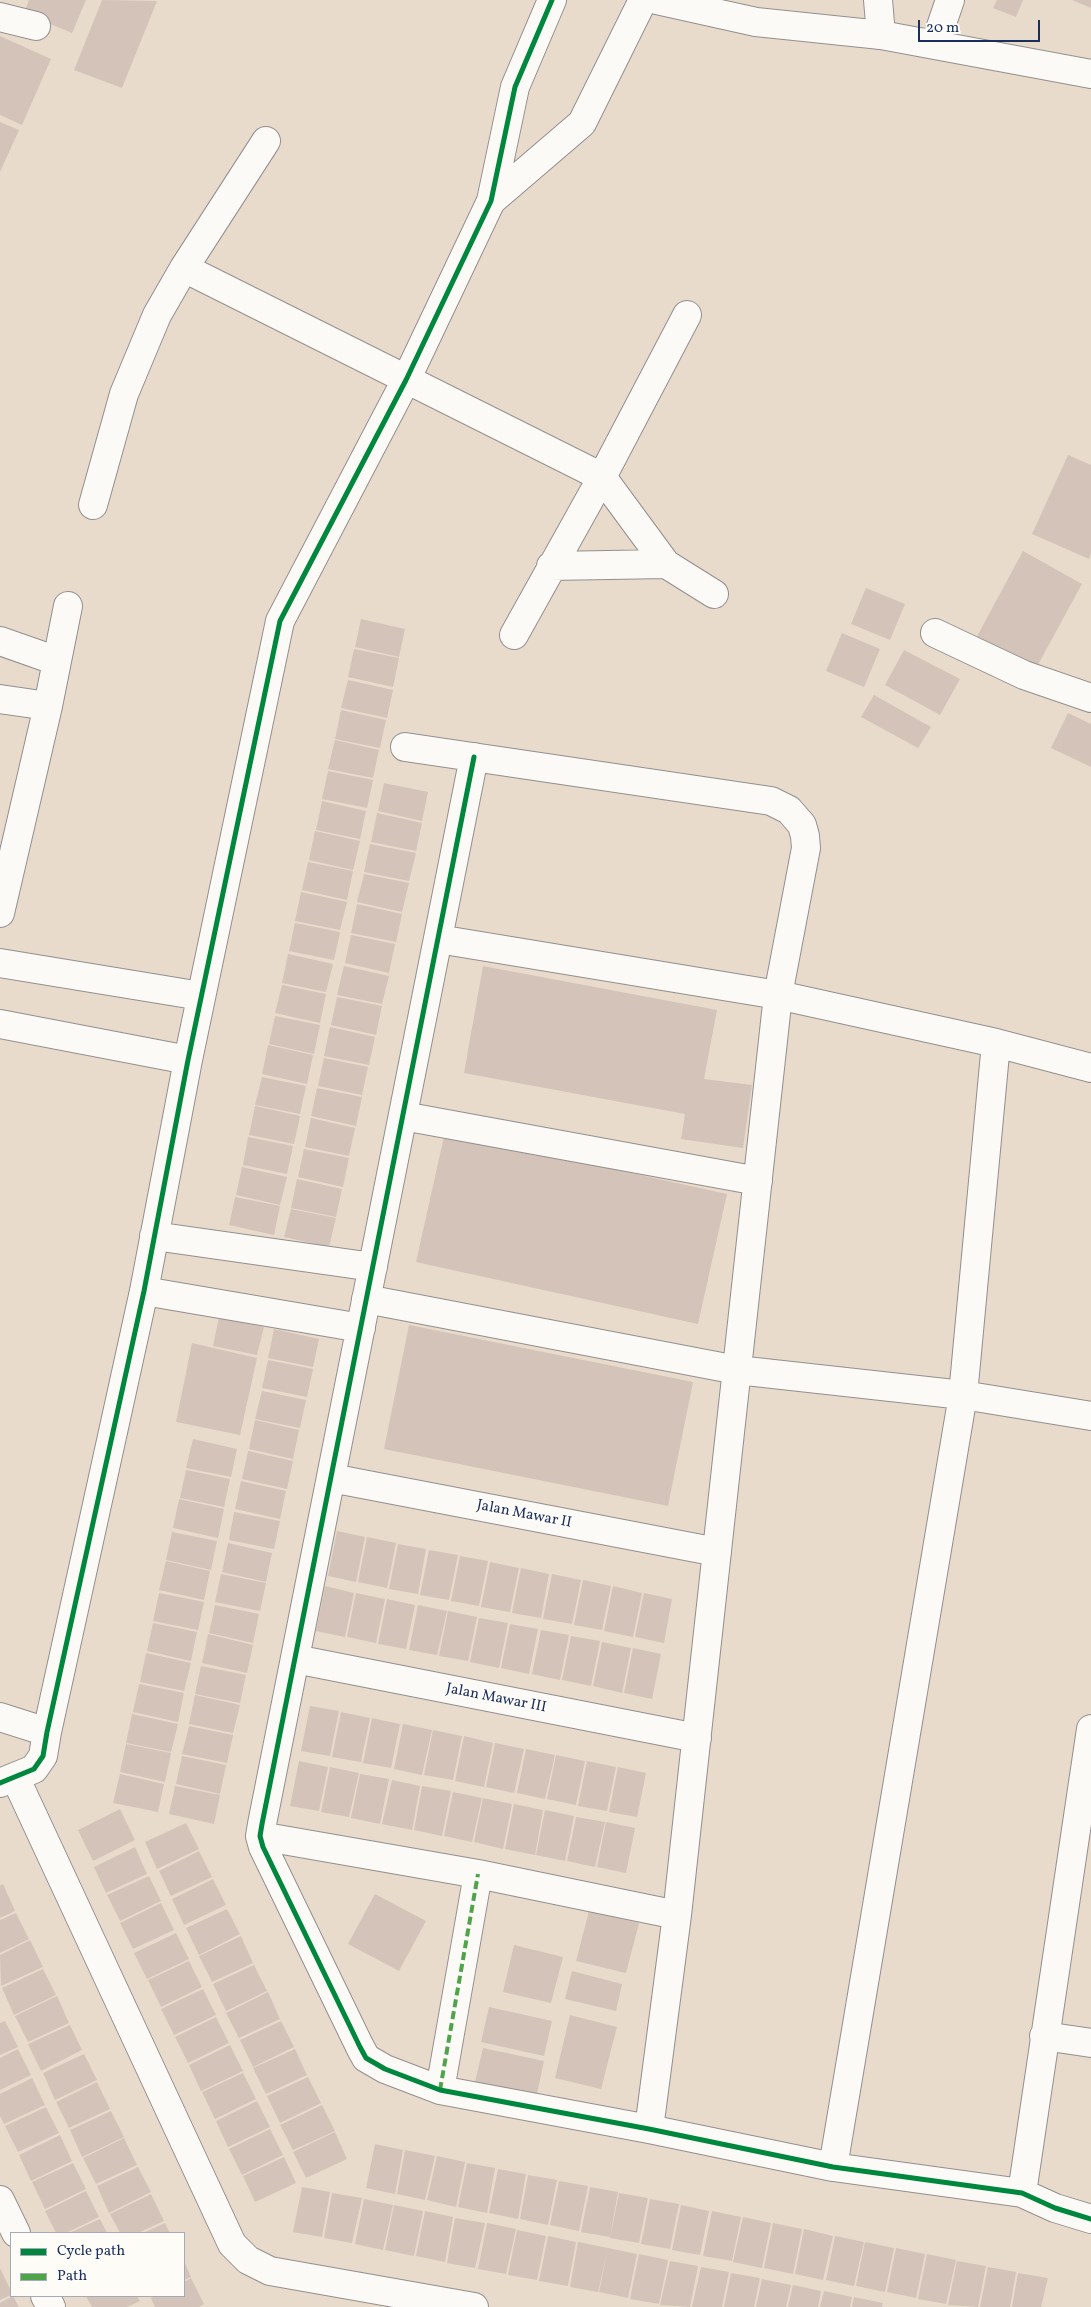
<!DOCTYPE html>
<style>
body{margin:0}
#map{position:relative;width:1091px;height:2307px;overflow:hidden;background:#e9dbcc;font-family:Vollkorn,serif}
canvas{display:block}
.legend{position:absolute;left:10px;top:2232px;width:175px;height:65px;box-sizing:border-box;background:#fdfcf7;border:1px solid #a3aaba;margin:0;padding:6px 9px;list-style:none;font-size:15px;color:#1b2f5e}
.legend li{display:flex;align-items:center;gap:10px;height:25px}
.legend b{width:25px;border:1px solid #a3aaba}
.scale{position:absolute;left:918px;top:20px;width:122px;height:22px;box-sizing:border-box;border:2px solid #1b2f5e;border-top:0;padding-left:6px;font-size:15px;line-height:18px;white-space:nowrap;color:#1b2f5e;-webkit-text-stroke:4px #fdfcf7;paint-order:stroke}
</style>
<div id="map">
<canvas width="1091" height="2307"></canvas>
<ul class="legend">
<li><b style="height:6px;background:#00873e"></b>Cycle path</li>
<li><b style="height:6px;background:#4fa44a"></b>Path</li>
</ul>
<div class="scale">20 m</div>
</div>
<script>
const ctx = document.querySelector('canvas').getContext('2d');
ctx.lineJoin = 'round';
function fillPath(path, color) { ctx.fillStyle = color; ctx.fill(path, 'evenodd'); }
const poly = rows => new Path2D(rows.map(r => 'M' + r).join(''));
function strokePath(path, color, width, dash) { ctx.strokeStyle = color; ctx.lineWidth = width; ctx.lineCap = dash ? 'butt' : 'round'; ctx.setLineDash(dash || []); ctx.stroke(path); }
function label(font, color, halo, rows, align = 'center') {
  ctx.font = font + ' Vollkorn,serif'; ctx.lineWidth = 4; ctx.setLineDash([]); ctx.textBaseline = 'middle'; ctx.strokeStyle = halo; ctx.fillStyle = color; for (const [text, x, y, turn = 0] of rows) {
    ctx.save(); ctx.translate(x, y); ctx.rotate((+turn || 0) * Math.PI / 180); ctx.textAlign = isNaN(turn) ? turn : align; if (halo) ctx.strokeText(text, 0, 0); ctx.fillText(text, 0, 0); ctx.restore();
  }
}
const building = poly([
 [29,0,86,0,72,33,24,13],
 [102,0,157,1,122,88,74,70],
 [997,0,1023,0,1016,17,993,8],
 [1072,0,1091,0,1091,8],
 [0,36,51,59,22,125,0,115],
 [0,122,19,130,0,172],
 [1068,455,1091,465,1091,554,1089,559,1032,534],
 [1023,551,1082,584,1034,672,975,640],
 [866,588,905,604,890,640,851,624],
 [361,619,405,629,399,657,355,647],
 [842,633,880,649,864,687,826,671],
 [354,649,399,658,393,687,348,677],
 [904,650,960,679,940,715,885,685],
 [348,680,393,690,387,718,341,708],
 [874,695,931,727,918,748,861,717],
 [341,710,386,720,380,748,335,739],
 [1068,713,1091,724,1091,767,1051,748],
 [335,740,379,750,373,778,328,769],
 [328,771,373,780,367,808,322,799],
 [384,783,428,792,422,821,378,811],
 [322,801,366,811,360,839,316,830],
 [377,813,422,823,416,851,371,842],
 [315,831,360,841,353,870,309,860],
 [370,844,416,853,409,881,364,872],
 [308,862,353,871,347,900,302,890],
 [364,874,409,883,402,912,357,902],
 [301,892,347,902,340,930,295,921],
 [357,904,402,914,396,942,351,933],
 [295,923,340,932,334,960,289,951],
 [351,935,395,944,389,973,345,963],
 [288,954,333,964,326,992,282,983],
 [344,966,389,976,382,1004,337,995],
 [483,966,717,1010,704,1079,752,1085,743,1148,681,1139,685,1114,464,1073],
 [282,985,326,994,320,1023,275,1013],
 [337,997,382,1006,376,1035,331,1025],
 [275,1016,320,1025,314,1054,269,1044],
 [330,1027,375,1037,369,1065,324,1056],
 [268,1045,313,1055,307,1084,262,1074],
 [324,1058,368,1067,362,1095,318,1086],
 [262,1077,306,1086,300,1114,255,1105],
 [317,1088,362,1097,356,1126,311,1116],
 [255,1106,300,1116,294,1144,249,1135],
 [311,1118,355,1128,349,1156,305,1147],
 [445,1132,727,1194,698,1324,416,1262],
 [248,1137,293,1146,287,1174,243,1165],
 [304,1149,349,1158,343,1187,298,1177],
 [242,1167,287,1177,280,1205,236,1195],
 [297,1179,342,1189,336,1217,291,1208],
 [235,1197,280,1206,274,1235,229,1225],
 [291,1209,336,1218,329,1247,284,1237],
 [219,1317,264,1327,257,1355,213,1346],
 [409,1325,693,1382,668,1506,384,1449],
 [274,1329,319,1339,313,1367,268,1358],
 [192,1343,257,1358,240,1435,176,1422],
 [268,1360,313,1369,307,1397,262,1388],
 [262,1391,306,1400,300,1428,255,1419],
 [255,1420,299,1430,293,1459,249,1449],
 [193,1439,237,1449,231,1477,186,1468],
 [248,1451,293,1461,287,1489,242,1479],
 [186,1470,230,1479,224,1507,180,1498],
 [241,1481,286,1491,280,1519,235,1509],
 [179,1499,224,1509,218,1538,173,1528],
 [234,1512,280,1521,274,1549,229,1540],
 [337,1531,365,1537,356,1582,328,1576],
 [172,1532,217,1541,211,1570,166,1560],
 [367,1537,396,1543,387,1588,358,1582],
 [228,1543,272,1553,266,1582,222,1572],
 [398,1544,426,1549,418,1594,389,1589],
 [429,1550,458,1555,449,1600,420,1595],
 [460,1556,488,1561,479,1606,451,1601],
 [166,1561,210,1571,204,1600,159,1590],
 [490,1562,519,1568,510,1612,481,1607],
 [521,1568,549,1574,541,1618,512,1613],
 [221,1574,266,1583,260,1611,215,1602],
 [552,1574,581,1580,572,1624,543,1619],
 [583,1580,611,1586,602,1630,574,1625],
 [325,1586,354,1593,345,1637,316,1631],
 [613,1586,642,1593,633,1637,604,1631],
 [159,1593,204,1602,198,1630,153,1621],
 [356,1593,385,1599,376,1643,347,1637],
 [644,1593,672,1599,664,1643,635,1637],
 [387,1599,415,1605,406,1649,378,1644],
 [215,1605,259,1614,253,1643,209,1633],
 [418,1605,447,1611,437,1655,409,1650],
 [448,1611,477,1617,468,1661,439,1656],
 [479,1618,508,1623,499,1668,470,1662],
 [153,1623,197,1632,191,1661,147,1651],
 [510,1624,538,1629,529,1674,501,1668],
 [541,1630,569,1635,560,1680,532,1674],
 [208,1634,253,1645,247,1673,202,1663],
 [571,1636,600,1641,591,1686,562,1680],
 [602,1642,631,1648,622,1693,593,1686],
 [633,1648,661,1654,652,1699,624,1693],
 [146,1653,191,1663,184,1691,140,1682],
 [201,1666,246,1675,240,1703,195,1694],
 [139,1684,184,1693,178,1722,133,1712],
 [195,1695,240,1705,233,1733,189,1724],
 [310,1706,339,1711,330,1756,301,1751],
 [341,1712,370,1718,361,1762,332,1757],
 [132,1714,178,1724,171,1752,126,1743],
 [372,1718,400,1724,391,1768,363,1763],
 [403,1724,432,1730,422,1775,394,1769],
 [189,1726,233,1735,227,1763,182,1754],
 [433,1730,462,1736,453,1780,424,1775],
 [464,1736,493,1743,484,1787,455,1781],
 [495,1743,524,1749,514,1793,486,1787],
 [126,1744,171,1753,165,1782,120,1772],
 [526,1749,555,1755,545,1799,517,1793],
 [556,1755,585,1761,576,1805,547,1799],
 [182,1756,226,1765,220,1794,176,1784],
 [299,1761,328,1767,319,1811,290,1806],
 [587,1761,616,1767,607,1811,578,1806],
 [330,1767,359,1773,349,1817,321,1812],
 [618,1767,646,1773,637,1817,609,1812],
 [120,1774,164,1784,158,1812,113,1803],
 [360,1774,389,1779,380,1824,351,1818],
 [392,1780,420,1786,412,1830,382,1824],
 [175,1786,220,1795,214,1824,169,1814],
 [422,1786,451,1791,442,1836,414,1830],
 [453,1792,482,1798,472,1842,444,1836],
 [483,1798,512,1804,503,1849,474,1842],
 [514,1804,543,1810,535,1855,505,1849],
 [120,1809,135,1840,93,1861,78,1830],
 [545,1810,574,1816,565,1861,536,1855],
 [576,1817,605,1822,595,1867,567,1861],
 [606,1822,635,1828,626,1873,597,1867],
 [186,1823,199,1849,157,1869,145,1842],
 [135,1847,147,1874,106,1893,94,1867],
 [199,1851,212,1877,171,1896,159,1871],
 [149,1876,161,1901,120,1921,107,1895],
 [213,1879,226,1905,184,1925,172,1899],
 [3,1884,15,1911,0,1918,0,1886],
 [375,1894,426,1921,399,1971,348,1944],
 [161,1903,174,1930,133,1949,120,1923],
 [227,1909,240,1934,199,1955,186,1928],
 [589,1911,639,1923,626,1973,576,1961],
 [16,1913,29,1939,0,1953,0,1920],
 [176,1933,189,1959,147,1979,134,1953],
 [241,1936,253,1963,212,1982,199,1956],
 [30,1940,43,1967,1,1986,0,1955],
 [514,1945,563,1957,551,2003,503,1992],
 [189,1961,202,1987,161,2007,148,1980],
 [254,1965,267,1991,226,2011,213,1984],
 [43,1969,56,1995,14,2015,2,1988],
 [572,1971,622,1984,616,2011,565,1999],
 [203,1989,216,2015,174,2035,161,2009],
 [268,1992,280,2019,239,2038,226,2013],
 [57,1996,69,2023,28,2042,15,2016],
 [489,2007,552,2021,544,2056,481,2042],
 [570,2015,617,2027,601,2089,555,2078],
 [216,2017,229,2043,188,2063,175,2037],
 [5,2021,18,2047,0,2055,0,2023],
 [281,2021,294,2047,253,2067,240,2040],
 [70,2025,82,2050,41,2071,28,2044],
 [230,2045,243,2071,201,2091,189,2065],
 [483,2048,544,2061,536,2099,474,2086],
 [18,2049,31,2075,0,2090,0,2058],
 [295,2049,307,2075,266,2094,253,2068],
 [84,2054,97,2080,55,2100,43,2073],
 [243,2073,256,2099,215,2119,202,2092],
 [308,2077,321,2103,280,2123,267,2096],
 [32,2078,45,2105,4,2124,0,2116,0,2094],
 [97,2082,110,2109,69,2128,56,2102],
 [257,2101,270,2127,228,2147,216,2121],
 [322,2105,335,2131,293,2150,280,2125],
 [46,2107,59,2133,18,2152,5,2126],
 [111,2111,124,2137,82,2157,70,2130],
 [270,2129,283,2155,242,2175,229,2149],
 [335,2132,347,2159,306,2178,293,2152],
 [60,2135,72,2161,31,2181,19,2155],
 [124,2138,137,2165,96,2184,83,2158],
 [375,2144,403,2150,395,2194,366,2188],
 [405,2150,435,2156,425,2200,397,2194],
 [437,2156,465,2162,456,2207,427,2200],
 [284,2157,296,2183,255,2202,243,2176],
 [73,2163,86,2189,45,2209,32,2182],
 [467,2163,495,2168,487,2213,458,2207],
 [138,2167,151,2192,109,2213,97,2186],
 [498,2169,526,2174,518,2219,489,2213],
 [528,2175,557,2180,548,2225,520,2219],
 [559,2181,588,2186,579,2231,550,2225],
 [302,2187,330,2192,322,2237,293,2232],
 [590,2187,618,2192,610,2237,581,2232],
 [86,2191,99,2217,66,2233,56,2233,45,2211],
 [332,2193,362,2198,352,2243,324,2238],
 [619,2193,648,2198,639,2243,610,2238],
 [151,2194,164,2221,138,2233,120,2233,110,2214],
 [364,2199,393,2205,383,2250,355,2244],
 [650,2199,679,2204,670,2249,641,2244],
 [394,2205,423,2211,414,2256,385,2250],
 [681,2205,709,2211,700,2255,672,2250],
 [425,2211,453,2217,445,2262,416,2256],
 [712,2211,741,2217,732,2261,703,2256],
 [743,2217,771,2223,762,2268,733,2262],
 [455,2218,485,2223,475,2268,447,2263],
 [100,2219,107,2233,69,2233],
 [165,2223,170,2233,143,2233],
 [487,2223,516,2229,506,2274,478,2269],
 [773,2223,802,2229,793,2274,764,2268],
 [804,2229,833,2236,823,2280,795,2274],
 [517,2230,546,2236,537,2280,508,2275],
 [548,2236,576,2242,568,2286,539,2281],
 [835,2236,864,2242,854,2286,826,2280],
 [578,2242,608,2248,598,2292,570,2287],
 [865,2242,894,2248,885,2292,856,2286],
 [608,2248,637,2254,628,2298,599,2292],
 [896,2248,925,2254,916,2298,887,2292],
 [639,2254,668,2260,659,2304,630,2299],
 [927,2254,956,2260,946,2304,918,2299],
 [184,2261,191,2277,184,2280],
 [670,2261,698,2266,690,2307,660,2305],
 [957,2261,986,2266,978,2307,948,2305],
 [701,2267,729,2272,722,2307,692,2307],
 [988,2267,1016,2272,1010,2307,980,2307],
 [0,2268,11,2291,11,2295,0,2300],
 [731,2273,760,2278,754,2307,724,2307],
 [1018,2273,1048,2278,1041,2307,1012,2307],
 [191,2278,204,2304,199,2307,155,2307,151,2298,155,2296,184,2296,184,2282],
 [762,2279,791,2285,786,2307,756,2307],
 [793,2285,821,2291,818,2307,788,2307],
 [824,2291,852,2297,850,2307,820,2307],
 [13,2296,19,2307,0,2307,0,2303],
 [86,2296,137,2296,140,2301,127,2307,92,2307],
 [854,2297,883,2303,882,2307,852,2307]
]);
const minor = poly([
 [878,0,881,35],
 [0,17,36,26],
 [935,44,950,0],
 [491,201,582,123,643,0],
 [184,268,602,477,666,564],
 [93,505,124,394,157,315,184,268,266,141],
 [551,566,666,564,714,594],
 [935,633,1024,675,1091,698],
 [514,635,602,477,687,315],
 [0,641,57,661],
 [0,699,48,706],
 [405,747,771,801,789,810,802,825,805,836,806,848,778,995,677,1915,649,2129],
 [474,757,262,1824,260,1836,263,1847,360,2047,366,2058,385,2069,440,2090,649,2129,833,2167,1022,2193,1055,2208,1091,2219],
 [0,913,48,706,68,606],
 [438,939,778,995,996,1043,1091,1068],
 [0,963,201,996],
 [0,1024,188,1060],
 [403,1116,758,1181],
 [154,1236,373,1267],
 [144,1291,361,1328],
 [366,1299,737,1370,963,1395,1091,1416],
 [331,1478,717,1552],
 [295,1659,697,1738],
 [0,1717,47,1732],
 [15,1777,232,2244,248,2260,270,2271,474,2307],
 [0,1783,34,1769,43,1756,47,1732,144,1291,188,1060,280,621,406,380,491,201,515,87,552,0],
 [260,1836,478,1874,677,1915],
 [1044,2036,1091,2043],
 [440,2090,478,1874],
 [833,2167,963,1395,996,1043],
 [1022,2193,1091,1729],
 [0,2200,16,2233],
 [45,2296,51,2307]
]);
const tertiary = poly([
 [657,0,756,22,881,35,1091,74]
]);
const quiet = poly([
 [440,2090,478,1874]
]);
const cycleway = poly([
 [474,757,262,1824,260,1836,263,1847,360,2047,366,2058,385,2069,440,2090,649,2129,833,2167,1022,2193,1055,2208,1091,2219],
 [0,1783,34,1769,43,1756,47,1732,144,1291,188,1060,280,621,406,380,491,201,515,87,552,0]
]);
const streetNames = [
 ["Jalan Mawar II",524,1515,11],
 ["Jalan Mawar III",496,1699,11]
];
fillPath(building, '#d4c3b9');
strokePath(minor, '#938f8f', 30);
strokePath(tertiary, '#938f8f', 30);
strokePath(minor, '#fcfaf7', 28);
strokePath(tertiary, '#fcfaf7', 28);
strokePath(quiet, '#4fa44a', 4, [8, 4]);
strokePath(cycleway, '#00873e', 5);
label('15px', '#1b2f5e', '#fdfcf7', streetNames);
</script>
